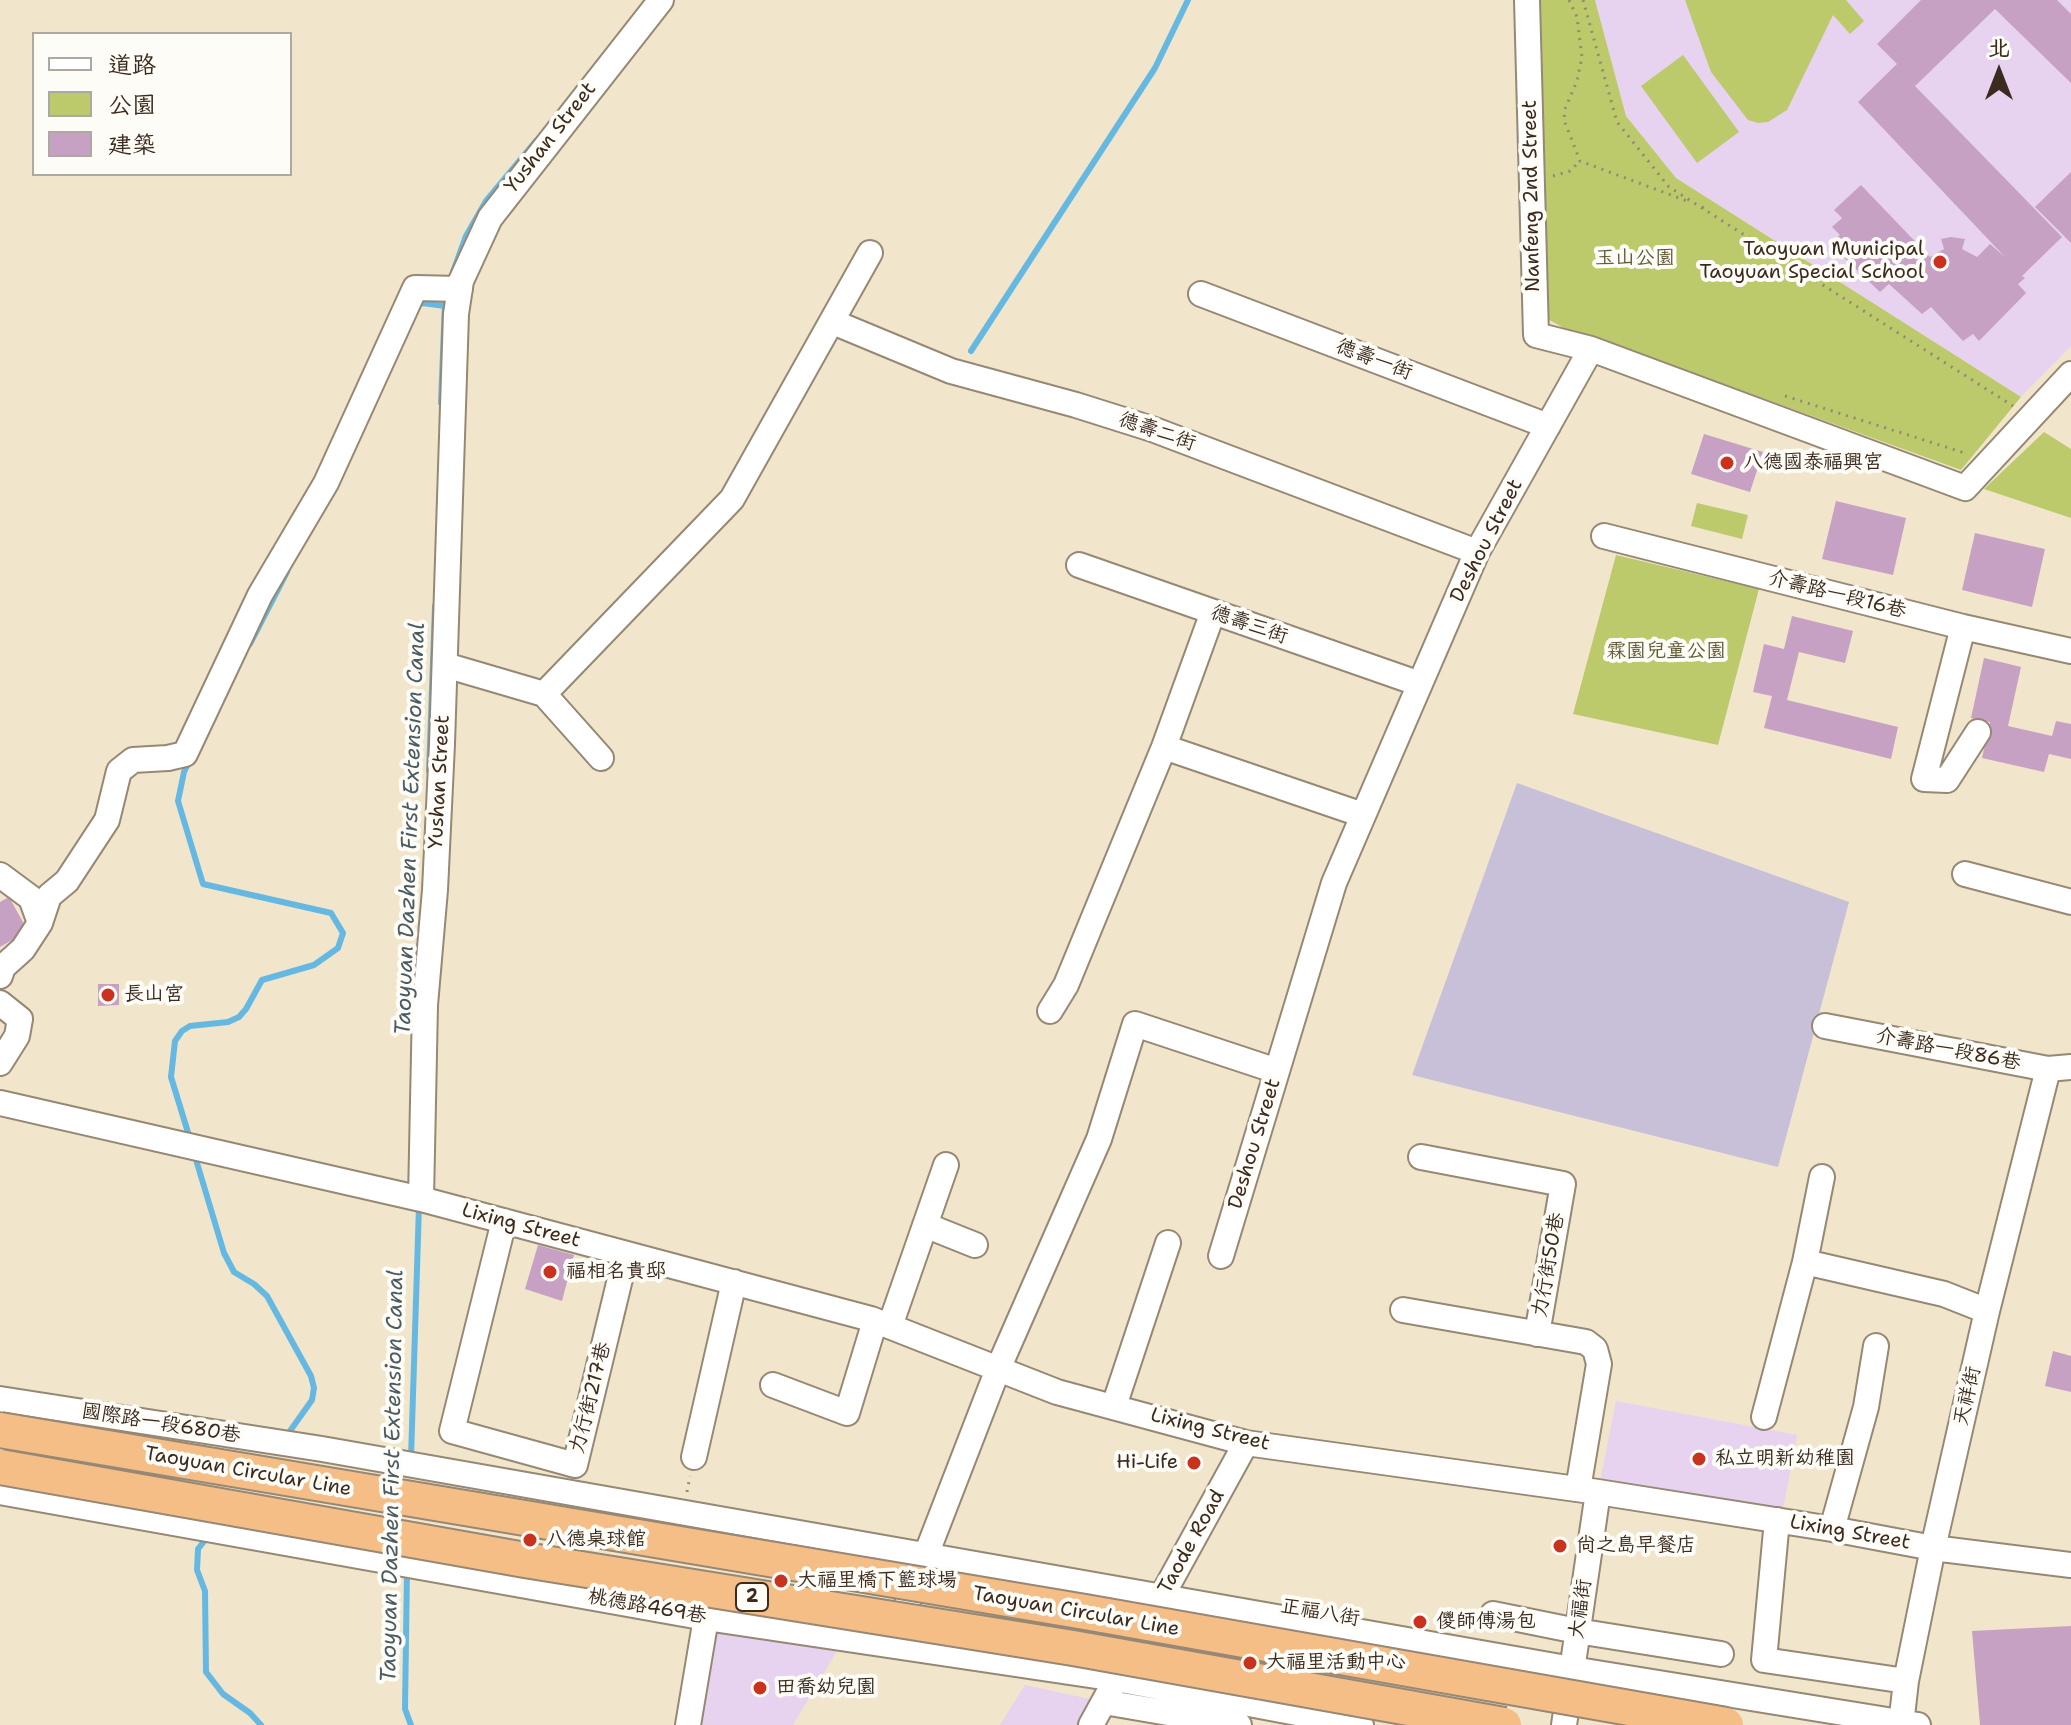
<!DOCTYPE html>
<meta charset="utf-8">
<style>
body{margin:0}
#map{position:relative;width:2071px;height:1725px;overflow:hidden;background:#f1e6cb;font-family:"Shantell Sans","LXGW WenKai TC",sans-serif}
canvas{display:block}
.legend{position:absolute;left:32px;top:32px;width:260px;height:144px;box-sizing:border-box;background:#fdfcf7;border:2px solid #afa8a0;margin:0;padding:10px 14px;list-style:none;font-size:24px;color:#3b2a1e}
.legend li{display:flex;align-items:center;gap:16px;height:40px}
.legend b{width:40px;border:2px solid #afa8a0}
.north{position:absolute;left:1959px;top:32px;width:80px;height:80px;-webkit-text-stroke:6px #fdfcf7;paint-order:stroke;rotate:0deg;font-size:22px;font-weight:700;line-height:32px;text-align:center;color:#3b2a1e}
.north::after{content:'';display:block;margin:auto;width:28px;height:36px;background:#3b2a1e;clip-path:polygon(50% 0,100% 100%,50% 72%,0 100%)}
</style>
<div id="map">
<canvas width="2071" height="1725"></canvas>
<ul class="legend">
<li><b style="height:10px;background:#fff"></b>道路</li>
<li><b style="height:22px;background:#bcca6c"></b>公園</li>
<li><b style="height:22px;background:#c6a1c4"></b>建築</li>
</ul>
<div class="north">北</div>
</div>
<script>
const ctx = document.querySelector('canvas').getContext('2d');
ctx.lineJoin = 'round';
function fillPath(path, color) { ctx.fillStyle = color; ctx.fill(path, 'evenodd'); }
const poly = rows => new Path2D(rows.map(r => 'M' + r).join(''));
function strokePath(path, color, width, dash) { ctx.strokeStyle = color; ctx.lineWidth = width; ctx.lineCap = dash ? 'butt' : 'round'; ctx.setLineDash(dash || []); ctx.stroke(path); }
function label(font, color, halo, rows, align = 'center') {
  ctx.font = font + ' "Shantell Sans","LXGW WenKai TC",sans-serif'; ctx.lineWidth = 8; ctx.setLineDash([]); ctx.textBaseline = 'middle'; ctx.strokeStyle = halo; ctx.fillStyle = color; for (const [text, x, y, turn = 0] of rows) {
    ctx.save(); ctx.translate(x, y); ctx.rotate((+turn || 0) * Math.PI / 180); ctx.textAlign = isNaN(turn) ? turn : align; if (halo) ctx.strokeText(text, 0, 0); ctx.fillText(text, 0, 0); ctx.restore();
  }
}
const built = poly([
 [1595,0,2071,0,2071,346,2021,397,1676,178,1626,116],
 [1616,1401,1797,1435,1782,1515,1600,1482],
 [715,1626,837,1651,793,1725,700,1725],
 [1025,1685,1104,1702,1089,1725,1000,1725]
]);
const industrial = poly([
 [1517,783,1849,902,1778,1167,1412,1075]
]);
const green = poly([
 [1536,0,1595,0,1626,116,1676,178,2021,397,1961,470,1740,390,1571,332,1544,317],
 [1685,0,1846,0,1864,21,1850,34,1833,15,1787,110,1768,122,1758,123,1748,120,1711,72],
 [1683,55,1739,132,1697,163,1641,86],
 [2044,432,2071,449,2071,518,1984,489],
 [1697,503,1748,515,1742,539,1691,526],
 [1616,555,1759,589,1718,745,1573,714]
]);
const stream = poly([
 [453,272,466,236,486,201,536,141],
 [417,307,422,303,445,306],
 [971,351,1155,68,1188,0],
 [441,403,445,302],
 [250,644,287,572],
 [429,771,435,606],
 [190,1139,171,1077,175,1041,182,1031,190,1026,228,1022,239,1017,246,1009,262,980,314,965,338,948,343,933,331,913,203,884,178,801,184,772,190,760],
 [194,1153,224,1253,234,1272,254,1284,267,1296,311,1376,314,1388,312,1400,285,1438],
 [411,1458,419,1206],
 [209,1535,198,1549,197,1570,205,1591,206,1672,223,1694,250,1713,261,1725],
 [407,1570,405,1709,411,1725]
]);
const building = poly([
 [1921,0,2057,0,2071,14,2071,83,1995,9,1915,86,2062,237,2022,276,2025,278,2018,284,2026,293,1979,341,1973,334,1963,341,1931,307,1922,314,1889,284,1880,292,1838,252,1841,249,1834,240,1840,235,1832,227,1842,218,1834,210,1861,185,1930,257,1944,249,1941,239,1951,237,1965,239,1962,249,1977,257,1990,244,2005,257,1858,102,1897,64,1877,44],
 [2071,172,2071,243,2035,207],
 [1704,434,1763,452,1750,492,1691,474],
 [1836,501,1906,518,1893,575,1822,559],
 [1975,533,2045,549,2032,607,1962,590],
 [1792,616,1853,631,1845,663,1799,652,1787,700,1898,727,1891,759,1764,728,1772,696,1753,692,1764,644,1784,649],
 [1984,658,2021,667,2008,726,2052,736,2056,721,2071,724,2071,759,2049,754,2044,772,1982,758,1990,722,1971,718],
 [9,897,28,931,0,947,0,902],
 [98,984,119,984,119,1005,98,1006],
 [538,1245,574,1255,562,1301,525,1289],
 [2053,1351,2071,1356,2071,1392,2045,1386],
 [2071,1626,2071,1725,1980,1725,1972,1631]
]);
const path = poly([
 [1569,0,1577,17,1582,57,1577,81,1565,109,1564,120,1580,161,1687,201],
 [1583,0,1617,122,1669,187,2013,406],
 [1553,176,1570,171,1580,161],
 [1702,207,1709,210],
 [1785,396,1968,454],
 [687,1492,690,1476]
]);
const minor = poly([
 [1527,0,1536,335,1591,349,1965,488,2071,374],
 [1201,294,1548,426],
 [833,322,951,371,1076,405,1152,429,1477,552],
 [1604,536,1963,627,2071,651],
 [1079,565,1420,684],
 [1963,627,1924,779,1947,780,1978,732],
 [445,665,544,694,732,499,870,253],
 [544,694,601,758],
 [1164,747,1363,815],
 [1965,874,2071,902],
 [0,875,31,898,40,923],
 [0,976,3,967,23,949,40,923,49,896,67,881,107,820,119,771,133,760,168,758,185,754,260,595,326,483,415,288,460,289],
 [0,1003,20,1019,17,1036,0,1063],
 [1050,1011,1066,985,1164,747,1213,612],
 [1825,1026,2048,1069,2071,1067],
 [0,1103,421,1199,871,1319,1057,1392,1246,1443,1598,1492,1832,1529,1933,1548,2071,1565],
 [1421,1157,1563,1184,1537,1334],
 [421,1199,425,1005,435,890,442,744,456,314,461,281,490,218,661,0],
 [504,1221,452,1431,575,1465,626,1254],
 [925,1225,975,1245],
 [1221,1256,1334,883,1477,552,1591,349],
 [1805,1262,1944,1294,1987,1311],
 [1403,1310,1586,1342,1595,1349,1599,1364,1578,1489],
 [890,1326,946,1165],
 [773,1385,847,1413,875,1321],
 [0,1399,322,1449,1572,1669,1918,1725],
 [1114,1406,1168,1243],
 [1764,1417,1805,1262,1822,1177],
 [694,1457,734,1282],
 [0,1492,706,1618,1116,1679,1361,1725],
 [1777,1520,1764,1660,1906,1681],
 [1832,1529,1866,1407,1876,1346],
 [1493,1614,1577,1631,1721,1654],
 [895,1635,998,1369,1099,1139,1135,1024,1277,1071],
 [1104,1702,1239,1725],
 [688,1725,706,1618],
 [1091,1725,1246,1443],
 [1564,1725,1598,1492],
 [1901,1725,1906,1681,1933,1548,1987,1311,2048,1069]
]);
const highwayBridge = poly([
 [0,1430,1085,1612,1726,1725],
 [0,1467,525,1560,1073,1648,1504,1725]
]);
const markers = [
 [1940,262,8,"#c8321e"],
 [1727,463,8,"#c8321e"],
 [108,995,8,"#c8321e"],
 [550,1272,8,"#c8321e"],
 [1699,1459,8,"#c8321e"],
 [1194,1463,8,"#c8321e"],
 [530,1540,8,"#c8321e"],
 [1560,1546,8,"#c8321e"],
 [781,1581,8,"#c8321e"],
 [1420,1622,8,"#c8321e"],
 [1250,1663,8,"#c8321e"],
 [760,1688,8,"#c8321e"]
];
const shields = [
 [752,1597,32]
];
const shieldNames = [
 ["2",752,1597]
];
const streetNames = [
 ["Yushan Street",551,138,-52],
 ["Nanfeng 2nd Street",1532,196,-91],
 ["德壽一街",1374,360,21],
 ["德壽二街",1157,432,19],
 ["Deshou Street",1487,541,-63],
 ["介壽路一段16巷",1837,595,14],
 ["德壽三街",1249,625,19],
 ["Yushan Street",440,782,-87],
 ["介壽路一段86巷",1948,1050,11],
 ["Deshou Street",1255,1144,-73],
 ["Lixing Street",521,1226,15],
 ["力行街50巷",1549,1265,-80],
 ["天祥街",1968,1396,-77],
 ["力行街217巷",591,1398,-76],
 ["國際路一段680巷",161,1424,9],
 ["Lixing Street",1210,1430,14],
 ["Taoyuan Circular Line",248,1472,10],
 ["Lixing Street",1850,1533,10],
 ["Taode Road",1192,1542,-61],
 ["桃德路469巷",647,1607,10],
 ["大福街",1581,1609,-82],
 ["Taoyuan Circular Line",1076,1612,10],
 ["正福八街",1320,1613,10]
];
const poiNames = [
 ["Taoyuan Municipal",1924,250,"right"],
 ["Taoyuan Special School",1924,273,"right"],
 ["八德國泰福興宮",1743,463],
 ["長山宮",124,995],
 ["福相名貴邸",566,1272],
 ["私立明新幼稚園",1715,1459],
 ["Hi-Life",1178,1463,"right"],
 ["八德桌球館",546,1540],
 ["尚之島早餐店",1576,1546],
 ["大福里橋下籃球場",797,1581],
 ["儍師傅湯包",1436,1622],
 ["大福里活動中心",1266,1663],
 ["田喬幼兒園",776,1688]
];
const parkNames = [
 ["玉山公園",1635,259],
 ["霖園兒童公園",1666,652]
];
const waterNames = [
 ["Taoyuan Dazhen First Extension Canal",411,829,-88],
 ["Taoyuan Dazhen First Extension Canal",393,1476,-89]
];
fillPath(built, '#e7d2ef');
fillPath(industrial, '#c8bfd8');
fillPath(green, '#bcca6c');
strokePath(stream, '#65b8e1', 6);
fillPath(building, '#c6a1c4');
strokePath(minor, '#968874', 28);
strokePath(path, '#968874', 3, [2, 6]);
strokePath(minor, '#fff', 24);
strokePath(highwayBridge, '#968874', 38, []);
strokePath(highwayBridge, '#f6be87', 34);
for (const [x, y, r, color] of markers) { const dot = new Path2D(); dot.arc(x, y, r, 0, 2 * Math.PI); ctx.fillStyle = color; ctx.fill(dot); strokePath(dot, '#fdfcf7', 3); }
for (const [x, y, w] of shields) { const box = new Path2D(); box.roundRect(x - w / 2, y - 14, w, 28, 6); ctx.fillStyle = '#fdfcf7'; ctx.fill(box); strokePath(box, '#3b2a1e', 2); }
label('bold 18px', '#3b2a1e', null, shieldNames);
label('20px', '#3b2a1e', '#fdfcf7', streetNames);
label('20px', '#3b2a1e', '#fdfcf7', poiNames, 'left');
label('20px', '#625a35', '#fdfcf7', parkNames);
label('italic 22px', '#4a5c62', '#fdfcf7', waterNames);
</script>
